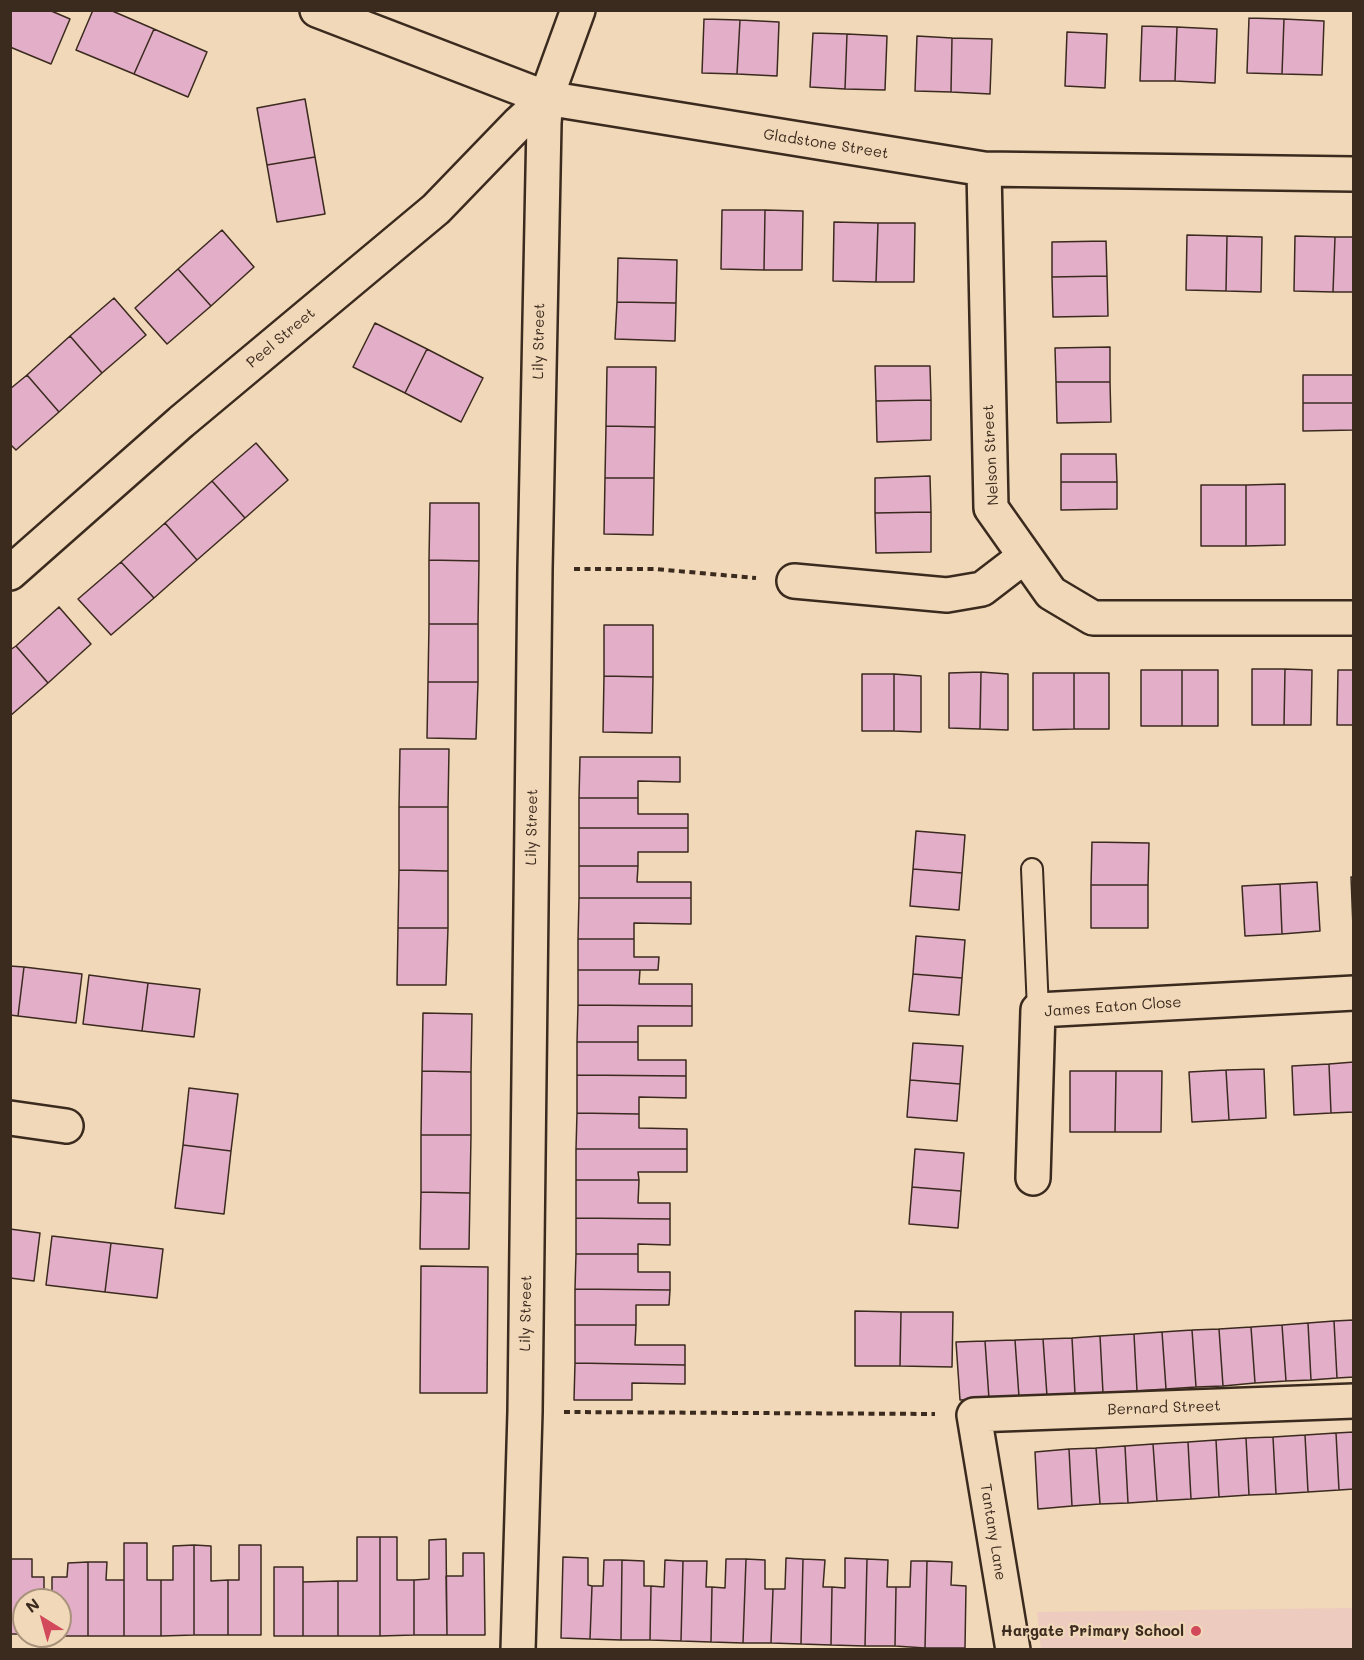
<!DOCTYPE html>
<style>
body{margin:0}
#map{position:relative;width:1364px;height:1660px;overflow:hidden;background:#f1d8b9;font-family:Mali,sans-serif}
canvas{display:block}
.frame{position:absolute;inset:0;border:12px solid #3b2a1e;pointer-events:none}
.north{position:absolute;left:12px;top:1588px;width:60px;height:60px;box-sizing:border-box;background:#f1d8b9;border:2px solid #a8927b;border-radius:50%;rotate:323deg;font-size:16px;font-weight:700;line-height:24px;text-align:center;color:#3b2a1e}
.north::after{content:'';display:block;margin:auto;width:21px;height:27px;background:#d1495b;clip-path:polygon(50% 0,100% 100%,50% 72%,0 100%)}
</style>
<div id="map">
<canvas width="1364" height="1660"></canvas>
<div class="frame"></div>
<div class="north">N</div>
</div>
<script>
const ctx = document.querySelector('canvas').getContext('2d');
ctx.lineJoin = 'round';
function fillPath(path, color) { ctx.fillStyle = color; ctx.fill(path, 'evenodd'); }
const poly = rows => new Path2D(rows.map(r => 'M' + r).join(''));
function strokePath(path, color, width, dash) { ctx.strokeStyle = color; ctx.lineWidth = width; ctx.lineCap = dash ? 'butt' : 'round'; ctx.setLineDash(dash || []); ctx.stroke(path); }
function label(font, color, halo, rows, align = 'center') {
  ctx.font = font + ' Mali,sans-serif'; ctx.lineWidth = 4.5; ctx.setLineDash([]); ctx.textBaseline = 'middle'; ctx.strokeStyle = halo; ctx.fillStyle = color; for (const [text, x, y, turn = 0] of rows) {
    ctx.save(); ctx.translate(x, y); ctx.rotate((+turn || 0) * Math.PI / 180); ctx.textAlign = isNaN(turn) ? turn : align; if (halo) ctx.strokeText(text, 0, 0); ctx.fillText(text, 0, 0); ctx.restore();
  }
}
const built = poly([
 [1353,1608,1353,1650,1041,1649,1037,1612]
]);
const building = poly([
 [11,10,49,10,70,19,51,64,10,47,11,10],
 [93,10,110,10,154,29,134,74,76,50,93,10],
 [1249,18,1284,19,1282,74,1247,73,1249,18],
 [704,19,740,20,737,74,702,73,704,19],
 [1284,19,1324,21,1322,75,1282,74,1284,19],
 [740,20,779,22,777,76,737,74,740,20],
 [1142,26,1177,27,1175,81,1140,81,1142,26],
 [1177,27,1217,29,1215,83,1175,81,1177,27],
 [154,29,207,52,188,97,134,74,154,29],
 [1067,32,1107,34,1105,88,1065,86,1067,32],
 [813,33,847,34,845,89,810,87,813,33],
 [847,34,887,36,885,90,845,89,847,34],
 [917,36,952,38,951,92,915,91,917,36],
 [952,38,992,39,990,94,951,92,952,38],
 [305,99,315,157,267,165,257,108,305,99],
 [315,157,325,214,277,222,267,165,315,157],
 [722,210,765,210,764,270,721,269,722,210],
 [765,210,803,211,802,270,764,270,765,210],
 [834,222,878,223,876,282,833,281,834,222],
 [878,223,915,223,914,282,876,282,878,223],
 [222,230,254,267,211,306,178,269,222,230],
 [1187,235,1227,236,1226,291,1186,290,1187,235],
 [1227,236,1262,237,1261,292,1226,291,1227,236],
 [1295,236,1335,237,1333,292,1294,291,1295,236],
 [1335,237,1354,237,1354,292,1333,292,1335,237],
 [1106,241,1107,276,1052,277,1052,242,1106,241],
 [618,258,677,260,676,303,617,302,618,258],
 [178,269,211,306,167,344,135,308,178,269],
 [1107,276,1108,316,1053,317,1052,277,1107,276],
 [114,298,146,335,102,373,70,336,114,298],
 [617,302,676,303,675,341,615,339,617,302],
 [375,323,427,349,405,393,353,367,375,323],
 [70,336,102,373,59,412,27,375,70,336],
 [1110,347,1110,382,1056,382,1055,348,1110,347],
 [427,349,483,378,461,422,405,393,427,349],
 [875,366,930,366,931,400,876,401,875,366],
 [607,367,656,367,655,427,606,426,607,367],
 [27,375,59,412,16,450,10,444,10,389,27,375],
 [1303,375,1354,375,1354,403,1303,403,1303,375],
 [1056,382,1110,382,1111,422,1057,423,1056,382],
 [931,400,931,440,877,442,876,401,931,400],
 [1303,403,1354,403,1354,430,1303,431,1303,403],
 [606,426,655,427,654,478,605,478,606,426],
 [256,443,288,480,245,518,212,481,256,443],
 [1061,454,1116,454,1117,482,1061,482,1061,454],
 [930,476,931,512,875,513,875,478,930,476],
 [605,478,654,478,653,535,604,534,605,478],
 [212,481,245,518,197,560,165,523,212,481],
 [1061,482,1117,482,1117,509,1061,510,1061,482],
 [1285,484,1285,545,1246,546,1246,485,1285,484],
 [1201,485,1246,485,1246,546,1201,546,1201,485],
 [430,503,479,503,479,561,429,560,430,503],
 [931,512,931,552,876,553,875,513,931,512],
 [165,523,197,560,154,598,121,562,165,523],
 [429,560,479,561,478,624,429,624,429,560],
 [121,562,154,598,111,635,78,599,121,562],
 [59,607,91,644,48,683,16,646,59,607],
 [429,624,478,624,478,682,428,682,429,624],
 [604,625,653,625,653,677,604,676,604,625],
 [16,646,48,683,10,716,10,650,16,646],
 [1252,669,1285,669,1284,725,1252,725,1252,669],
 [1285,669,1312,670,1311,725,1284,725,1285,669],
 [1141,670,1182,670,1182,726,1141,726,1141,670],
 [1182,670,1218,670,1218,726,1182,726,1182,670],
 [1338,670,1354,670,1354,725,1337,725,1338,670],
 [981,672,1008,674,1008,730,980,729,981,672],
 [981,672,980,729,949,728,949,673,981,672],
 [1033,673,1074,673,1074,729,1033,730,1033,673],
 [1074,673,1109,673,1109,729,1074,729,1074,673],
 [862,674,894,674,894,731,862,731,862,674],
 [894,674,921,676,921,732,894,731,894,674],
 [604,676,653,677,652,733,603,732,604,676],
 [428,682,478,682,476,739,427,738,428,682],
 [400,749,449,749,448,807,399,807,400,749],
 [580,757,680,757,680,782,638,781,638,798,579,798,580,757],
 [579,798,638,798,638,814,688,814,688,828,579,828,579,798],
 [399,807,448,807,448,871,399,870,399,807],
 [579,828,688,828,688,852,638,852,638,866,579,866,579,828],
 [916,831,965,835,962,873,913,869,916,831],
 [1092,842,1149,843,1148,885,1091,885,1092,842],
 [579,866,638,866,637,882,691,882,691,898,579,898,579,866],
 [913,869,962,873,959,910,910,906,913,869],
 [399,870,448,871,448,928,398,928,399,870],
 [1351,877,1354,877,1354,927,1353,927,1351,877],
 [1317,882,1320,931,1282,934,1280,884,1317,882],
 [1280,884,1282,934,1245,936,1242,886,1280,884],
 [1091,885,1148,885,1148,928,1091,928,1091,885],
 [579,898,691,898,691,924,634,923,634,939,578,939,579,898],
 [398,928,448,928,446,985,397,985,398,928],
 [916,936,965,940,962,978,913,974,916,936],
 [578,939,634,939,634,957,659,957,658,970,578,970,578,939],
 [10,966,24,967,18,1016,10,1015,10,966],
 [24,967,82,974,76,1023,18,1016,24,967],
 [578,970,640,970,639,984,692,984,692,1006,578,1005,578,970],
 [913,974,962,978,959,1015,909,1011,913,974],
 [89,975,148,983,142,1031,83,1024,89,975],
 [148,983,200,989,194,1037,142,1031,148,983],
 [578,1005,692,1006,692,1026,638,1026,638,1042,577,1042,578,1005],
 [423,1013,472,1014,471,1072,422,1071,423,1013],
 [577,1042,638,1042,638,1060,686,1060,686,1076,577,1075,577,1042],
 [913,1043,963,1046,960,1084,910,1080,913,1043],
 [1354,1062,1354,1112,1331,1113,1329,1064,1354,1062],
 [1329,1064,1331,1113,1294,1115,1292,1066,1329,1064],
 [1264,1069,1266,1118,1229,1120,1226,1070,1264,1069],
 [1226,1070,1229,1120,1192,1122,1189,1072,1226,1070],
 [422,1071,471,1072,471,1135,421,1135,422,1071],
 [1070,1071,1116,1071,1115,1132,1070,1132,1070,1071],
 [1116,1071,1162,1071,1161,1132,1115,1132,1116,1071],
 [577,1075,686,1076,686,1098,639,1097,639,1114,577,1113,577,1075],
 [910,1080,960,1084,957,1121,907,1117,910,1080],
 [189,1088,238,1094,231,1151,183,1145,189,1088],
 [577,1113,639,1114,639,1128,687,1129,687,1149,576,1149,577,1113],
 [421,1135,471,1135,470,1193,421,1192,421,1135],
 [183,1145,231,1151,224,1214,175,1208,183,1145],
 [576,1149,687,1149,687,1172,638,1172,639,1180,576,1180,576,1149],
 [915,1149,964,1153,961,1191,912,1187,915,1149],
 [576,1180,639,1180,638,1203,670,1203,670,1219,576,1218,576,1180],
 [912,1187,961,1191,958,1228,909,1224,912,1187],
 [421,1192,470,1193,469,1249,420,1249,421,1192],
 [576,1218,670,1219,670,1245,638,1244,638,1254,576,1254,576,1218],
 [10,1229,40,1233,34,1281,10,1278,10,1229],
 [52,1236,111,1243,105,1292,46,1285,52,1236],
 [111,1243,163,1249,157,1298,105,1292,111,1243],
 [576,1254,638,1254,638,1272,670,1272,670,1290,575,1289,576,1254],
 [421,1266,488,1267,487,1393,420,1393,421,1266],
 [575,1289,670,1290,669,1305,636,1305,636,1325,575,1325,575,1289],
 [855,1311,901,1312,900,1366,855,1366,855,1311],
 [901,1312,953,1312,952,1367,900,1366,901,1312],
 [1354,1320,1354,1377,1337,1378,1334,1321,1354,1320],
 [1334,1321,1337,1378,1311,1380,1308,1323,1334,1321],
 [1308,1323,1311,1380,1286,1381,1282,1325,1308,1323],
 [575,1325,636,1325,635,1345,685,1345,685,1365,575,1363,575,1325],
 [1282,1325,1286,1381,1255,1383,1251,1327,1282,1325],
 [1251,1327,1255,1383,1223,1386,1219,1329,1251,1327],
 [1219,1329,1223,1386,1196,1387,1192,1330,1219,1329],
 [1192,1330,1196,1387,1166,1389,1162,1332,1192,1330],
 [1162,1332,1166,1389,1137,1391,1134,1334,1162,1332],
 [1134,1334,1137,1391,1103,1393,1100,1336,1134,1334],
 [1100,1336,1103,1393,1075,1394,1072,1338,1100,1336],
 [1072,1338,1075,1394,1047,1396,1043,1339,1072,1338],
 [1043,1339,1047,1396,1019,1397,1015,1340,1043,1339],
 [1015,1340,1019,1397,989,1399,985,1341,1015,1340],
 [985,1341,989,1399,960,1400,956,1342,985,1341],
 [575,1363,685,1365,685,1384,632,1383,632,1400,574,1400,575,1363],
 [1354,1432,1354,1489,1339,1490,1336,1433,1354,1432],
 [1336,1433,1339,1490,1308,1492,1305,1435,1336,1433],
 [1305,1435,1308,1492,1276,1494,1273,1437,1305,1435],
 [1273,1437,1276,1494,1249,1495,1246,1438,1273,1437],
 [1246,1438,1249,1495,1219,1497,1216,1440,1246,1438],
 [1216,1440,1219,1497,1191,1499,1188,1442,1216,1440],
 [1188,1442,1191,1499,1157,1501,1153,1444,1188,1442],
 [1153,1444,1157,1501,1128,1503,1125,1446,1153,1444],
 [1125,1446,1128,1503,1100,1504,1096,1448,1125,1446],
 [1096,1448,1100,1504,1072,1506,1069,1449,1096,1448],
 [1069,1449,1072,1506,1038,1509,1035,1452,1069,1449],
 [357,1537,380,1537,380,1636,338,1636,338,1581,357,1581,357,1537],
 [380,1537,397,1537,397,1580,414,1580,414,1635,380,1636,380,1537],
 [446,1539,447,1635,414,1635,414,1580,429,1579,429,1540,446,1539],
 [124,1543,147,1543,147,1580,161,1580,161,1636,124,1636,124,1543],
 [194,1545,211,1546,211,1581,228,1580,228,1635,194,1635,194,1545],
 [194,1545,194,1635,161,1636,161,1580,173,1580,173,1546,194,1545],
 [239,1545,261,1545,261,1635,228,1635,228,1580,239,1580,239,1545],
 [463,1553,484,1553,485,1635,447,1635,446,1576,463,1576,463,1553],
 [563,1557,588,1558,588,1585,592,1586,590,1639,561,1638,563,1557],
 [786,1558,803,1559,801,1644,771,1643,773,1589,785,1589,786,1558],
 [845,1558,867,1559,865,1646,831,1645,832,1587,845,1588,845,1558],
 [10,1559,32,1559,32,1577,44,1577,44,1600,24,1600,24,1634,10,1634,10,1559],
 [726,1559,746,1559,743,1643,711,1642,712,1587,725,1588,726,1559],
 [746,1559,765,1560,765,1589,773,1589,771,1643,743,1643,746,1559],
 [803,1559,825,1560,823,1587,832,1587,831,1645,801,1644,803,1559],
 [867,1559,888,1560,887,1587,896,1587,895,1646,865,1646,867,1559],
 [604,1560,622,1560,621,1640,590,1639,592,1586,603,1586,604,1560],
 [622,1560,644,1561,644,1586,651,1586,650,1640,621,1640,622,1560],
 [665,1560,683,1561,681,1641,650,1640,651,1586,664,1587,665,1560],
 [683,1561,707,1561,706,1587,712,1587,711,1642,681,1641,683,1561],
 [911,1561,927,1561,925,1648,895,1646,896,1587,910,1587,911,1561],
 [927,1561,952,1562,951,1585,966,1586,965,1648,925,1648,927,1561],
 [88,1562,88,1636,60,1636,60,1600,52,1600,52,1577,67,1577,68,1563,88,1562],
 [88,1562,107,1562,106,1580,124,1580,124,1636,88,1636,88,1562],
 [274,1567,303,1567,303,1636,274,1636,274,1567],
 [338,1581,338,1636,303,1636,303,1582,338,1581]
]);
const path = poly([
 [574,569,655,569,756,578],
 [564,1412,935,1414]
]);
const lane = poly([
 [1032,869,1038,1010]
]);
const street = poly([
 [317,10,546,98,984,169,1354,174],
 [984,169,991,508,1051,593,1093,618,1354,618],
 [10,573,181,422,436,209,519,123,546,98],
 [794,581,947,595,982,589,1025,556],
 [10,1118,66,1126],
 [1033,1178,1038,1010,1354,993],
 [518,1650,525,1412,535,569,544,123,546,98,578,10],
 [1013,1650,974,1415,1354,1401]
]);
const markers = [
 [1196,1631,6,"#d1495b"]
];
const streetNames = [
 ["Gladstone Street",826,144,9],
 ["Peel Street",281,338,-40],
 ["Lily Street",539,341,-89],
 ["Nelson Street",991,455,-93],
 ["Lily Street",532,827,-89],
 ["James Eaton Close",1113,1007,-4],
 ["Lily Street",526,1313,-89],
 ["Bernard Street",1164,1408,-2],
 ["Tantany Lane",993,1532,81]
];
const poiNames = [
 ["Hargate Primary School",1184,1631]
];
fillPath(built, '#edcbbe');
fillPath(building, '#e3aec8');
strokePath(building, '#3b2a1e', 1.5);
strokePath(lane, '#3b2a1e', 24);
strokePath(street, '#3b2a1e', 38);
strokePath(path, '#3b2a1e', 4, [6, 4.5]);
strokePath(lane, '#f1d8b9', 20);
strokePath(street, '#f1d8b9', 33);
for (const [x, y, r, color] of markers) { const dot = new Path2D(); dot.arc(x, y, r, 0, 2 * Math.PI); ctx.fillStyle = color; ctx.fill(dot); strokePath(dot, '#f1d8b9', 2); }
label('15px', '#3b2a1e', '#f1d8b9', streetNames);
label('bold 15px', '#3b2a1e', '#f1d8b9', poiNames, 'right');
</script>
